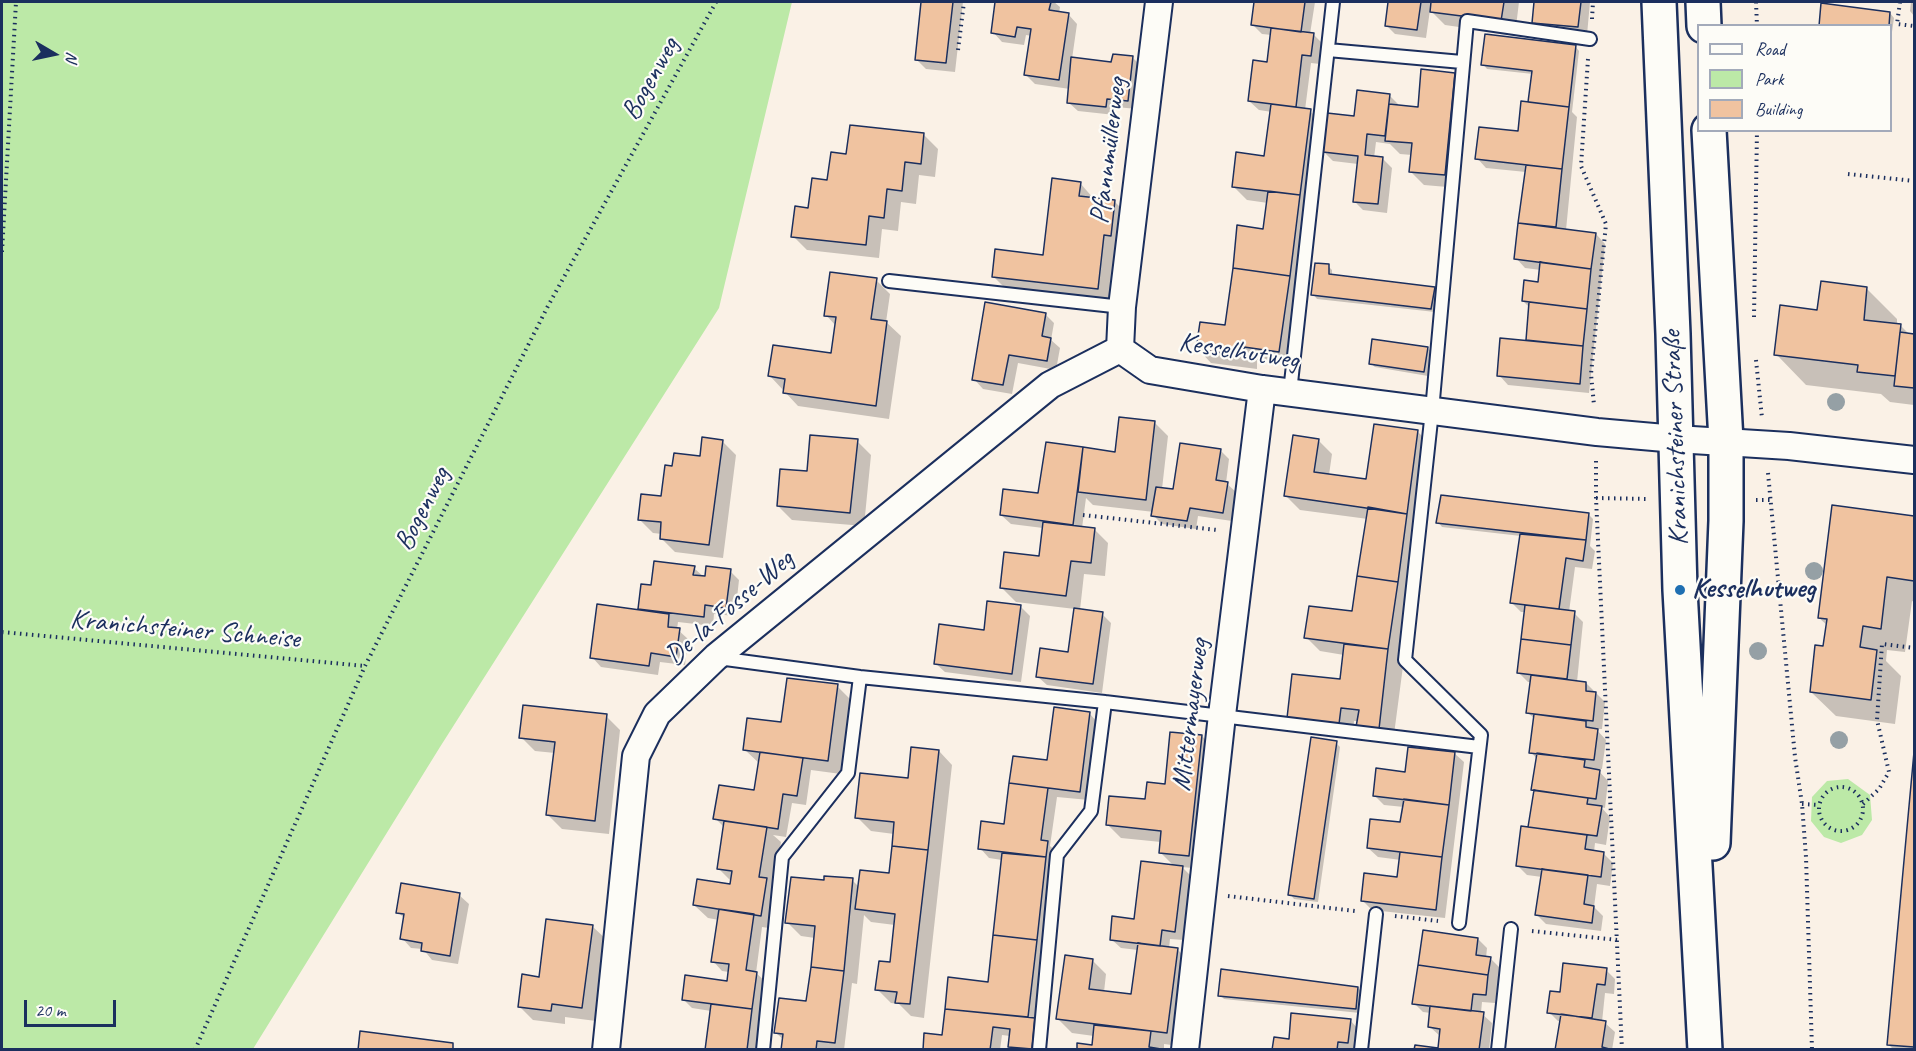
<!DOCTYPE html>
<meta charset="utf-8">
<style>
body{margin:0}
#map{position:relative;width:1916px;height:1051px;overflow:hidden;background:#faf1e6;font-family:Caveat,sans-serif}
canvas{display:block}
.frame{position:absolute;inset:0;border:3px solid #1b2f5e;pointer-events:none}
.legend{position:absolute;left:1697px;top:24px;width:195px;height:108px;box-sizing:border-box;background:#fdfcf7;border:2px solid #a3aaba;margin:0;padding:8px 10px;list-style:none;font-size:18px;color:#1b2f5e}
.legend li{display:flex;align-items:center;gap:12px;height:30px}
.legend b{width:30px;border:2px solid #a3aaba}
.north{position:absolute;left:24px;top:24px;width:60px;height:60px;-webkit-text-stroke:4px #fdfcf7;paint-order:stroke;rotate:99deg;font-size:16px;font-weight:700;line-height:24px;text-align:center;color:#1b2f5e}
.north::after{content:'';display:block;margin:auto;width:21px;height:27px;background:#1b2f5e;clip-path:polygon(50% 0,100% 100%,50% 72%,0 100%)}
.scale{position:absolute;left:24px;top:1000px;width:92px;height:27px;box-sizing:border-box;border:3px solid #1b2f5e;border-top:0;padding-left:8px;font-size:18px;line-height:21px;white-space:nowrap;color:#1b2f5e;-webkit-text-stroke:4px #fdfcf7;paint-order:stroke}
</style>
<div id="map">
<canvas width="1916" height="1051"></canvas>
<div class="frame"></div>
<ul class="legend">
<li><b style="height:8px;background:#fdfcf7"></b>Road</li>
<li><b style="height:16px;background:#bce9a7"></b>Park</li>
<li><b style="height:16px;background:#f0c3a0"></b>Building</li>
</ul>
<div class="north">N</div>
<div class="scale">20 m</div>
</div>
<script>
const ctx = document.querySelector('canvas').getContext('2d');
ctx.lineJoin = 'round';
function fillPath(path, color) { ctx.fillStyle = color; ctx.fill(path, 'evenodd'); }
const poly = rows => new Path2D(rows.map(r => 'M' + r).join(''));
function strokePath(path, color, width, dash) { ctx.strokeStyle = color; ctx.lineWidth = width; ctx.lineCap = dash ? 'butt' : 'round'; ctx.setLineDash(dash || []); ctx.stroke(path); }
function label(font, color, halo, rows, align = 'center') {
  ctx.font = font + ' Caveat,sans-serif'; ctx.lineWidth = 4.5; ctx.setLineDash([]); ctx.textBaseline = 'middle'; ctx.strokeStyle = halo; ctx.fillStyle = color; for (const [text, x, y, turn = 0] of rows) {
    ctx.save(); ctx.translate(x, y); ctx.rotate((+turn || 0) * Math.PI / 180); ctx.textAlign = isNaN(turn) ? turn : align; if (halo) ctx.strokeText(text, 0, 0); ctx.fillText(text, 0, 0); ctx.restore();
  }
}
const green = poly([
 [2,2,792,2,719,308,440,747,253,1049,2,1049],
 [1848,779,1870,795,1872,820,1862,835,1841,843,1824,837,1811,821,1812,797,1827,781]
]);
const shadow = poly([
 [923,2,963,2,955,72,926,69,917,60],
 [997,2,1054,2,1060,7,1059,13,1068,14,1077,24,1072,59,1113,63,1132,57,1142,67,1137,109,1116,107,1115,115,1078,111,1068,102,1070,89,1035,84,1026,75,1032,36,1026,35,1024,45,1002,42,993,32],
 [1256,2,1315,2,1310,34,1314,35,1323,44,1320,64,1311,63,1305,110,1310,111,1324,125,1293,365,1257,360,1257,369,1211,363,1198,349,1227,327,1264,230,1268,203,1247,200,1233,186,1266,158,1272,112,1259,110,1249,101,1269,64,1272,35,1262,34,1253,25],
 [1389,2,1519,2,1515,35,1445,25,1430,10,1426,38,1395,34,1386,25],
 [1536,2,1590,2,1587,35,1543,31,1534,22],
 [1911,2,1914,2,1914,16,1910,11],
 [1890,13,1894,18,1890,46,1890,26,1821,26],
 [1575,46,1579,51,1572,112,1577,117,1566,230,1596,234,1605,244,1589,393,1508,385,1499,375,1527,342,1530,308,1523,301,1540,284,1541,270,1525,268,1516,258,1526,172,1486,168,1477,158,1520,133,1533,104,1533,74,1487,69,1483,64],
 [1454,74,1468,88,1459,188,1424,185,1410,171,1412,155,1400,154,1390,144,1376,142,1374,158,1383,159,1392,168,1387,213,1363,210,1354,201,1358,164,1333,161,1324,152,1356,118,1389,95,1398,104,1398,107,1419,109],
 [924,135,938,149,935,177,919,175,916,204,901,202,898,231,882,229,879,258,807,250,793,236,847,156],
 [1080,183,1094,199,1114,201,1128,215,1112,302,1007,290,993,276,1044,256],
 [1328,266,1332,270,1332,276,1434,288,1439,292,1435,312,1317,299,1313,294],
 [876,280,890,294,886,322,901,336,889,419,798,406,770,376,832,355,836,326,826,315],
 [1866,288,1897,319,1897,325,1900,325,1910,335,1914,335,1914,405,1890,402,1881,394,1806,385,1776,354,1819,312],
 [1045,314,1054,323,1051,340,1060,348,1056,370,1018,363,1012,394,983,389,974,379],
 [1427,348,1432,352,1428,376,1375,367,1370,363],
 [1154,422,1168,436,1162,489,1175,491,1220,450,1229,459,1226,483,1236,492,1232,521,1198,516,1196,529,1162,524,1153,515,1154,512,1093,505,1086,498,1082,528,1094,529,1108,543,1105,576,1084,574,1080,610,1102,614,1111,623,1102,693,1047,685,1037,676,1069,653,1075,609,1016,602,1002,588,1040,557,1043,528,1011,524,1001,515,1040,495,1047,444,1116,453],
 [1418,432,1432,446,1393,742,1359,721,1354,721,1353,737,1303,731,1341,681,1344,655,1320,651,1306,637,1354,613,1368,519,1300,510,1286,496,1318,440,1332,454,1329,475,1367,481],
 [722,441,736,455,723,558,675,552,661,538,662,534,653,533,639,519,663,498,674,467,701,458],
 [857,441,871,455,864,526,792,520,778,506,808,473],
 [1833,507,1914,517,1914,602,1912,601,1905,652,1887,650,1886,661,1901,676,1895,724,1836,716,1811,692,1824,648,1828,626,1819,618],
 [1589,515,1593,519,1590,546,1595,551,1592,569,1575,567,1569,612,1574,613,1583,622,1577,682,1586,683,1605,702,1602,729,1596,729,1606,740,1602,769,1597,769,1608,781,1605,808,1601,807,1610,817,1606,845,1595,843,1594,852,1604,854,1613,863,1610,886,1597,884,1594,907,1603,916,1601,931,1546,924,1537,915,1542,877,1527,875,1518,866,1529,829,1535,792,1533,789,1537,759,1531,752,1535,719,1528,713,1532,682,1528,682,1518,672,1526,612,1521,612,1511,602,1521,536,1442,527,1438,522],
 [694,568,706,579,730,571,739,580,735,616,714,614,713,626,678,622,677,629,688,639,685,665,660,662,658,675,601,667,592,657,639,611,642,585,653,587],
 [1021,607,1030,616,1021,682,945,672,935,663],
 [837,686,851,700,841,774,811,770,806,805,792,803,786,837,773,835,781,842,774,887,775,929,762,927,756,973,766,982,757,1050,706,1050,711,1011,692,1008,683,999,728,982,729,972,722,971,713,961,719,920,708,918,694,905,732,886,732,882,719,869,725,828,715,818,755,792,760,764,745,750],
 [1089,713,1098,723,1089,800,1057,797,1050,846,1057,852,1042,1050,1012,1050,1009,1046,1010,1036,1002,1035,1000,1050,924,1050,943,1037,950,979,989,983,1002,860,989,858,980,848,1005,826,1015,758,1048,762],
 [606,716,620,730,609,834,562,829,548,815,555,753,535,751,521,737],
 [1202,736,1215,750,1203,869,1182,867,1192,877,1184,940,1170,939,1169,948,1177,949,1191,963,1180,1046,1164,1044,1164,1050,1093,1047,1094,1036,1072,1033,1058,1019,1092,960,1106,974,1104,992,1133,996,1138,950,1121,948,1111,939,1135,920,1174,866,1160,852,1161,842,1121,838,1107,824,1146,801,1166,785],
 [1336,743,1340,747,1318,902,1294,899,1290,894],
 [939,751,952,765,924,1018,911,1016,899,1004,891,1003,877,989,891,963,895,925,871,922,864,915,857,984,852,983,844,1050,782,1050,784,1040,776,1033,808,1003,815,938,801,936,787,922,825,882,852,880,860,888,890,875,894,834,871,831,857,817,909,780],
 [1454,753,1464,762,1445,918,1372,910,1363,901,1398,878,1401,860,1378,857,1368,848,1402,824,1404,807,1384,805,1375,796,1407,773],
 [1914,767,1914,1050,1894,1050,1888,1044],
 [459,895,469,904,458,964,432,960,423,949,411,948,402,938,405,919,398,912],
 [593,927,607,940,596,1021,565,1017,565,1024,533,1020,519,1006,540,978],
 [1478,939,1487,948,1486,958,1490,958,1500,968,1495,1003,1482,1002,1481,1013,1492,1023,1489,1050,1439,1050,1440,1036,1430,1027,1431,1013,1423,1012,1414,1003],
 [1606,970,1615,979,1614,994,1605,993,1602,1022,1605,1023,1615,1032,1612,1050,1557,1050,1561,1022,1558,1021,1549,1012,1561,994],
 [1358,988,1362,992,1360,1013,1224,999,1220,995],
 [1350,1020,1359,1030,1357,1050,1274,1050,1290,1041]
]);
const building = poly([
 [921,2,953,2,946,63,915,60,921,2],
 [995,2,1051,2,1049,10,1069,13,1059,80,1024,75,1031,29,1017,27,1015,37,991,33,995,2],
 [1254,2,1305,2,1301,32,1251,25,1254,2],
 [1388,2,1421,2,1417,30,1385,26,1388,2],
 [1431,2,1504,2,1501,21,1430,12,1431,2],
 [1534,2,1581,2,1578,27,1532,23,1534,2],
 [1821,3,1890,12,1889,26,1819,26,1821,3],
 [1271,28,1314,33,1311,56,1302,55,1296,107,1248,101,1253,60,1267,62,1271,28],
 [1485,34,1576,45,1569,107,1528,102,1532,71,1481,65,1485,34],
 [1113,54,1133,56,1128,101,1107,99,1106,107,1067,103,1071,57,1111,62,1113,54],
 [1421,69,1455,73,1445,175,1409,172,1412,143,1385,141,1389,104,1418,107,1421,69],
 [1357,90,1390,94,1385,136,1367,134,1365,155,1383,157,1378,204,1353,202,1358,156,1323,152,1327,113,1354,116,1357,90],
 [1521,101,1569,107,1562,169,1475,159,1479,127,1518,131,1521,101],
 [1271,104,1311,109,1300,195,1232,187,1236,152,1264,156,1271,104],
 [850,125,924,133,921,164,905,162,902,191,887,189,884,218,869,216,866,245,791,237,795,206,808,208,812,178,827,180,831,152,846,154,850,125],
 [1526,165,1562,169,1556,227,1518,223,1526,165],
 [1052,178,1081,182,1079,196,1115,200,1111,236,1104,235,1098,289,992,277,995,249,1043,255,1052,178],
 [1268,191,1300,195,1290,276,1233,268,1237,225,1263,229,1268,191],
 [1518,223,1596,233,1591,269,1514,259,1518,223],
 [1540,262,1591,269,1587,309,1522,301,1524,280,1538,282,1540,262],
 [1315,263,1329,264,1329,274,1435,287,1431,309,1311,295,1315,263],
 [1233,268,1290,276,1279,352,1244,347,1243,356,1196,349,1200,322,1225,325,1233,268],
 [830,272,877,278,871,319,887,321,876,406,783,393,785,379,768,376,773,345,831,353,836,317,824,316,830,272],
 [1821,281,1867,287,1864,320,1901,324,1895,376,1857,372,1858,365,1774,355,1780,305,1817,310,1821,281],
 [985,302,1046,313,1042,336,1051,338,1047,361,1009,355,1003,385,972,380,985,302],
 [1529,302,1587,309,1583,346,1526,340,1529,302],
 [1900,332,1914,334,1914,388,1894,386,1900,332],
 [1500,338,1583,346,1580,384,1497,376,1500,338],
 [1372,339,1428,347,1424,372,1369,364,1372,339],
 [1119,417,1155,421,1146,500,1078,492,1083,447,1115,452,1119,417],
 [1374,424,1418,430,1407,514,1284,496,1293,435,1319,439,1314,472,1366,479,1374,424],
 [810,435,858,439,850,513,777,506,780,469,807,471,810,435],
 [702,437,723,440,709,545,660,539,661,522,638,520,641,494,661,496,665,465,672,466,674,453,700,456,702,437],
 [1046,442,1083,447,1073,525,1000,515,1003,489,1038,493,1046,442],
 [1180,443,1221,449,1216,480,1228,482,1223,513,1190,508,1187,521,1151,516,1156,487,1173,489,1180,443],
 [1441,495,1589,513,1586,540,1436,523,1441,495],
 [1832,505,1914,516,1914,581,1887,577,1881,629,1863,626,1860,647,1877,650,1871,700,1810,692,1815,645,1823,646,1827,619,1818,618,1832,505],
 [1368,507,1407,514,1398,582,1357,576,1368,507],
 [1043,522,1095,528,1091,563,1071,561,1066,596,1000,588,1004,552,1039,556,1043,522],
 [1520,534,1586,540,1583,561,1566,558,1559,609,1510,603,1520,534],
 [654,561,695,566,693,575,705,576,706,566,731,569,726,608,705,605,704,617,638,609,641,584,651,585,654,561],
 [1357,576,1398,582,1388,649,1304,638,1309,606,1352,611,1357,576],
 [987,601,1021,605,1012,674,934,664,939,624,984,630,987,601],
 [597,604,669,614,668,627,680,628,676,657,651,653,649,666,590,658,597,604],
 [1525,605,1575,611,1571,645,1521,639,1525,605],
 [1074,608,1103,612,1093,684,1036,677,1040,648,1068,652,1074,608],
 [1521,639,1571,645,1567,679,1517,673,1521,639],
 [1344,644,1388,649,1379,729,1356,727,1359,710,1341,708,1339,724,1287,718,1292,674,1340,679,1344,644],
 [1531,675,1586,682,1586,691,1596,692,1593,721,1526,713,1531,675],
 [787,678,838,684,828,761,743,750,747,718,781,722,787,678],
 [523,705,607,714,595,821,546,815,555,742,519,738,523,705],
 [1054,707,1090,712,1080,792,1009,783,1013,756,1047,760,1054,707],
 [1534,714,1586,721,1586,727,1598,729,1594,760,1529,753,1534,714],
 [1170,732,1202,735,1189,856,1159,853,1161,831,1106,825,1109,796,1145,799,1147,782,1165,784,1170,732],
 [1311,737,1337,741,1314,899,1288,895,1311,737],
 [911,747,939,750,928,850,892,846,894,822,855,818,860,773,908,778,911,747],
 [1408,747,1455,752,1449,805,1373,796,1376,768,1405,772,1408,747],
 [760,752,803,758,797,796,783,794,778,829,713,819,719,785,754,790,760,752],
 [1914,752,1914,1047,1887,1045,1914,752],
 [1537,753,1585,760,1584,767,1600,770,1596,799,1531,790,1537,753],
 [1009,783,1048,788,1041,840,1048,841,1046,857,978,849,981,821,1004,824,1009,783],
 [1534,790,1588,798,1587,804,1602,806,1597,836,1528,827,1534,790],
 [1404,799,1449,805,1442,857,1367,848,1370,819,1400,822,1404,799],
 [724,821,767,827,759,877,767,878,761,916,693,905,697,879,730,884,732,871,717,869,724,821],
 [1521,826,1587,835,1585,849,1604,852,1601,877,1516,866,1521,826],
 [892,846,928,850,910,1004,895,1003,897,992,875,990,879,961,890,962,895,914,855,909,860,870,889,873,892,846],
 [1400,852,1442,857,1436,910,1361,901,1364,873,1397,877,1400,852],
 [1002,853,1046,857,1037,940,993,935,1002,853],
 [1141,861,1183,866,1175,932,1162,930,1160,946,1110,940,1112,916,1134,919,1141,861],
 [1542,869,1588,875,1584,904,1594,906,1592,923,1535,915,1542,869],
 [824,876,853,878,844,971,811,967,815,926,785,923,791,877,824,880,824,876],
 [401,883,460,893,450,956,421,951,422,943,400,939,404,914,396,913,401,883],
 [719,909,754,914,746,970,757,972,752,1009,682,1000,685,975,727,981,729,964,711,962,719,909],
 [546,919,593,925,582,1008,552,1004,551,1011,518,1007,522,974,539,977,546,919],
 [1423,930,1478,938,1476,955,1491,957,1488,975,1418,965,1423,930],
 [993,935,1037,940,1028,1017,945,1009,948,977,988,982,993,935],
 [1138,943,1178,948,1167,1033,1056,1019,1065,955,1093,959,1089,989,1131,994,1138,943],
 [1563,963,1607,968,1605,985,1597,984,1592,1018,1547,1013,1550,991,1560,992,1563,963],
 [1418,965,1488,975,1486,995,1473,994,1471,1011,1412,1004,1418,965],
 [811,967,844,971,835,1043,817,1041,816,1050,781,1050,783,1034,774,1033,779,998,806,1001,811,967],
 [1221,969,1358,987,1356,1009,1218,996,1221,969],
 [711,1004,752,1009,747,1050,705,1050,711,1004],
 [1430,1006,1484,1012,1479,1050,1414,1050,1415,1045,1438,1048,1440,1029,1428,1027,1430,1006],
 [945,1009,1035,1018,1032,1049,1008,1047,1010,1029,993,1027,990,1050,923,1050,924,1033,942,1035,945,1009],
 [1291,1013,1351,1019,1348,1043,1338,1042,1337,1050,1272,1050,1274,1037,1289,1039,1291,1013],
 [1561,1014,1606,1021,1602,1047,1613,1050,1555,1050,1561,1014],
 [1094,1025,1151,1031,1149,1047,1167,1050,1077,1050,1077,1043,1092,1045,1094,1025],
 [360,1031,453,1043,453,1050,358,1050,360,1031]
]);
const path = poly([
 [1756,2,1757,26],
 [1900,2,1897,24,1914,26],
 [1592,19,1593,2],
 [958,50,964,2],
 [1588,59,1581,166,1606,224,1591,374,1594,405],
 [1848,174,1914,181],
 [2,252,16,2],
 [1754,317,1757,130],
 [1756,360,1762,418],
 [1596,461,1596,498,1622,1050],
 [1768,473,1795,757,1802,804,1806,857,1812,1050],
 [1596,498,1647,499],
 [1756,500,1771,500],
 [1083,515,1217,530],
 [2,632,365,666],
 '1819 809a22 22 0 1 1 44 0a22 22 0 1 1-44 0Z',
 [1802,804,1819,805],
 [1863,804,1879,789,1889,772,1877,720,1882,644,1914,648],
 [1228,896,1355,911],
 [1395,916,1438,921],
 [1532,931,1618,940],
 [195,1050,365,666,548,306,716,2]
]);
const lane = poly([
 [1328,50,1462,62],
 [889,281,1122,307],
 [1290,392,1333,2],
 [718,658,860,677,1105,702,1479,747],
 [1459,923,1481,735,1405,660,1432,411,1467,21,1590,39],
 [763,1050,782,857,848,773,860,677],
 [1039,1050,1057,855,1091,811,1105,702],
 [1361,1050,1376,914],
 [1498,1050,1511,929]
]);
const street = poly([
 [1120,349,1150,370,1262,389,1597,432,1676,439,1789,446,1914,460],
 [1120,349,1122,307,1159,2],
 [606,1050,636,756,657,714,716,657,1050,385,1120,349],
 [1185,1050,1222,715,1262,389]
]);
const secondary = poly([
 [1659,2,1673,334,1680,590,1705,1050],
 [1703,2,1704,26],
 [1709,130,1726,441,1726,521,1713,843]
]);
const trees = [
 [1836,402],
 [1814,571],
 [1758,651],
 [1839,740]
];
const markers = [
 [1680,590,6,"#1f6fb2"]
];
const streetNames = [
 ["Bogenweg",651,79,-61],
 ["Pfannmüllerweg",1109,151,-83],
 ["Kesselhutweg",1239,352,9],
 ["Kranichsteiner Straße",1676,438,-92],
 ["Bogenweg",423,509,-63],
 ["De-la-Fosse-Weg",730,608,-41],
 ["Kranichsteiner Schneise",185,630,5],
 ["Mittermayerweg",1191,715,-83]
];
const poiNames = [
 ["Kesselhutweg",1692,590]
];
fillPath(green, '#bce9a7');
fillPath(shadow, '#0003');
fillPath(building, '#f0c3a0');
strokePath(building, '#1b2f5e', 1.5);
strokePath(lane, '#1b2f5e', 16);
strokePath(street, '#1b2f5e', 30);
strokePath(secondary, '#1b2f5e', 38);
strokePath(path, '#1b2f5e', 4, [1.5, 4.5]);
strokePath(lane, '#fdfcf7', 12);
strokePath(street, '#fdfcf7', 26);
strokePath(secondary, '#fdfcf7', 33);
ctx.fillStyle = '#95a0a5';
for (const [x, y] of trees) { ctx.beginPath(); ctx.arc(x, y, 9, 0, 2 * Math.PI); ctx.fill(); }
for (const [x, y, r, color] of markers) { const dot = new Path2D(); dot.arc(x, y, r, 0, 2 * Math.PI); ctx.fillStyle = color; ctx.fill(dot); strokePath(dot, '#fdfcf7', 2); }
label('28px', '#1b2f5e', '#fdfcf7', streetNames);
label('bold 28px', '#1b2f5e', '#fdfcf7', poiNames, 'left');
</script>
